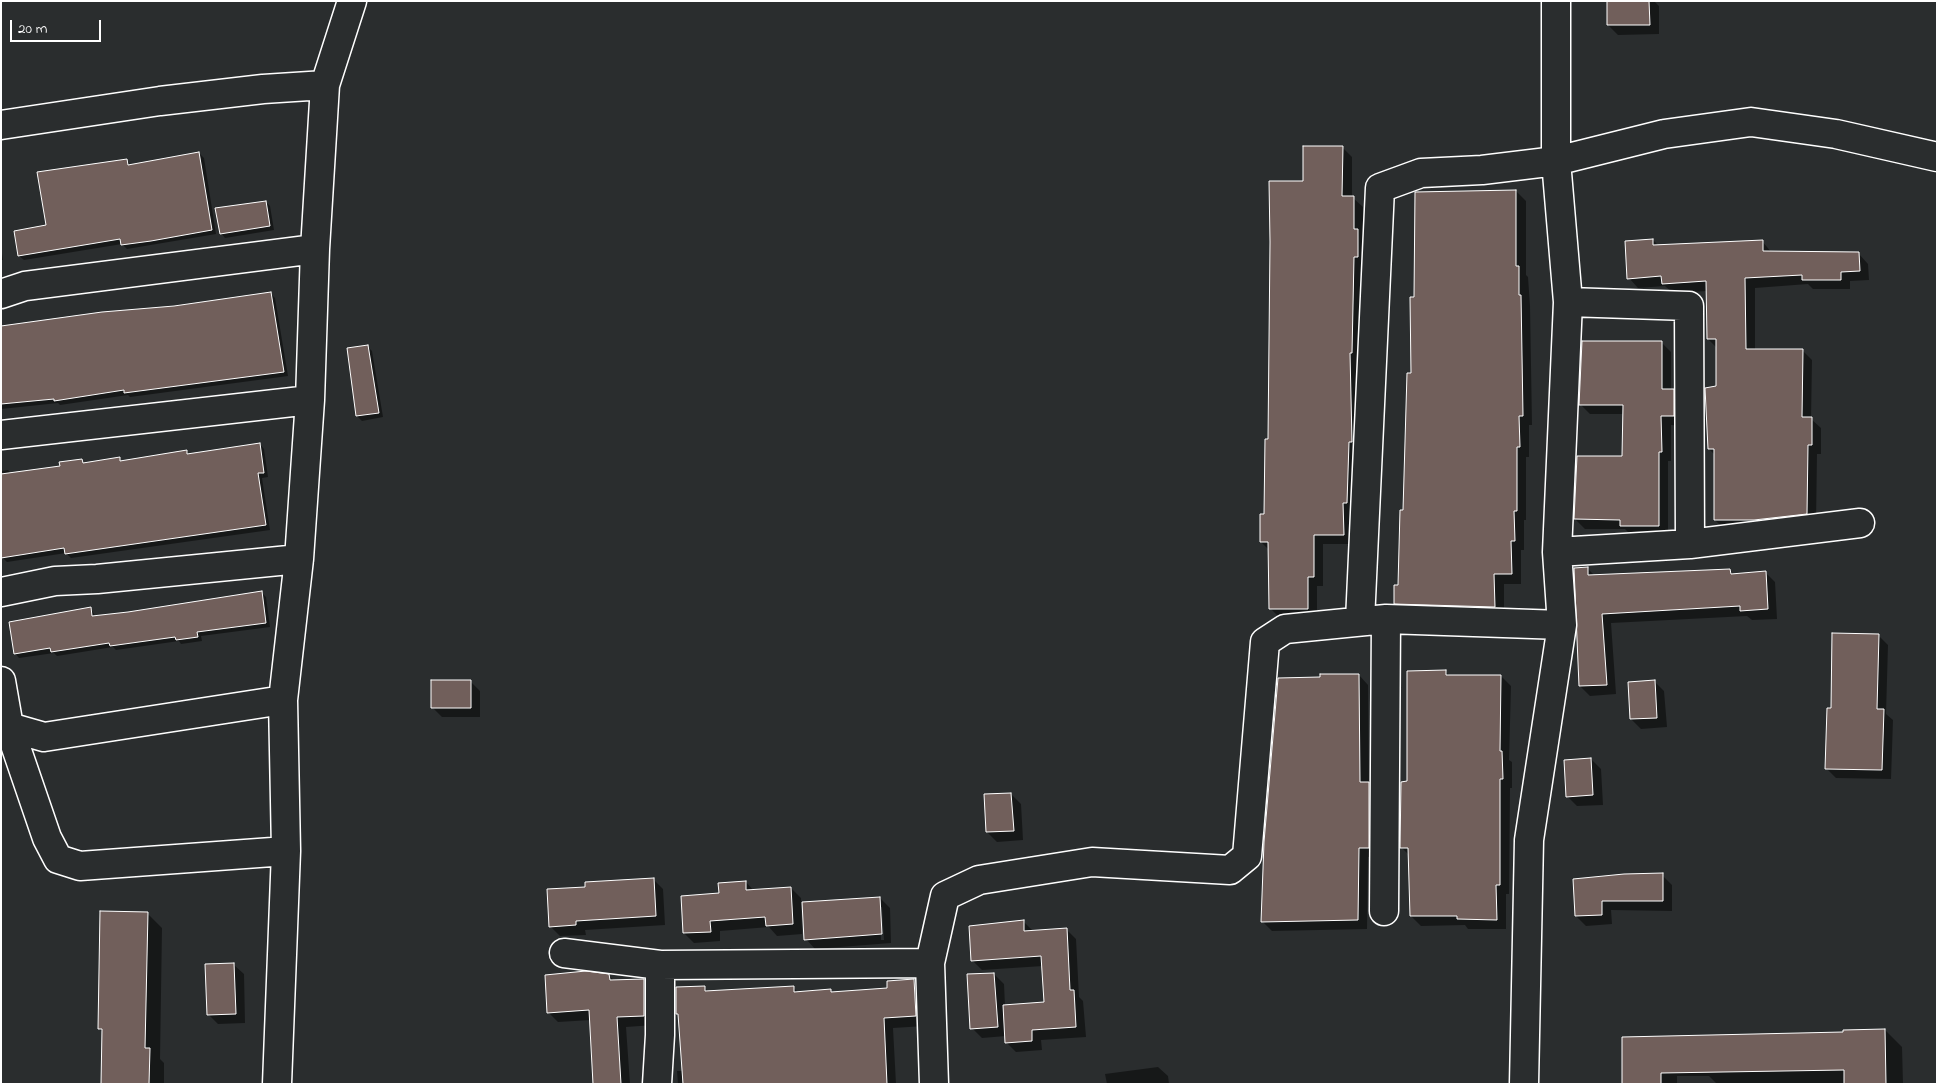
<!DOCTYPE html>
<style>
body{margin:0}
#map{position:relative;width:1938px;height:1085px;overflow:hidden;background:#2a2d2e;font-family:"Indie Flower",sans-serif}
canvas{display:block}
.frame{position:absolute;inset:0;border:2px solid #fff;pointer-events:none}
.scale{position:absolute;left:10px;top:20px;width:91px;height:22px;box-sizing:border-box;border:2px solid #fff;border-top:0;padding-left:6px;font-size:15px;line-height:18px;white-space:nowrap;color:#fff;-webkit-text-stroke:4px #2a2d2e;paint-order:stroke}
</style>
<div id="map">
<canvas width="1938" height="1085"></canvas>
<div class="frame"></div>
<div class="scale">20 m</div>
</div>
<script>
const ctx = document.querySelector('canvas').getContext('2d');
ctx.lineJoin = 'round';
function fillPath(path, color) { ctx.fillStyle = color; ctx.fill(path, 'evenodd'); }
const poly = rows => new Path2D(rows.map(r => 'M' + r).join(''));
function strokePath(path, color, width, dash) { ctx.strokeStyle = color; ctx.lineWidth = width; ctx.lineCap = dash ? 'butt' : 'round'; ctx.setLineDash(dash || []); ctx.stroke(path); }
const shadow = poly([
 [1608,1,1654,1,1659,6,1659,34,1618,35,1608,25],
 [1342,147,1352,157,1352,197,1363,207,1364,236,1367,240,1353,544,1323,544,1323,586,1317,586,1317,618,1280,618,1270,608,1269,550,1261,542,1265,516,1269,441,1304,182],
 [199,153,204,158,216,234,127,249,122,244,24,260,19,256,47,226,127,160,131,165],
 [1516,191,1526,201,1526,275,1528,277,1530,306,1532,425,1529,425,1529,457,1526,457,1526,520,1524,520,1524,550,1521,550,1521,584,1504,584,1504,616,1405,613,1396,603,1404,511,1415,298],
 [266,202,270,206,274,230,225,238,221,233],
 [1653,240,1659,246,1762,241,1772,253,1859,254,1868,264,1869,280,1850,281,1850,289,1813,289,1808,284,1755,288,1755,350,1802,350,1812,360,1811,419,1821,428,1821,454,1817,454,1816,523,1725,530,1715,520,1716,456,1709,449,1706,390,1717,387,1717,348,1708,339,1707,291,1673,293,1665,286,1638,288,1629,278],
 [1,247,3,260,1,260],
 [270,293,275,298,288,376,130,397,128,395,60,405,58,403,1,409,1,328],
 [1661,342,1671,352,1671,390,1683,400,1683,426,1671,425,1671,461,1668,461,1668,536,1631,535,1625,529,1585,529,1575,519,1624,457,1624,414,1590,414,1580,404],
 [368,347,372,351,383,417,362,421,357,416,348,350],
 [260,444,264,449,268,477,262,478,270,530,71,558,66,553,7,562,2,557,1,471,8,470,12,474,61,467,82,460,85,464,119,459,122,462,187,451,190,455],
 [1587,568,1595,576,1730,570,1734,575,1765,572,1775,582,1777,619,1752,620,1747,616,1611,623,1616,694,1590,696,1580,686],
 [261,592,266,597,270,627,201,636,202,641,181,644,179,641,116,650,113,647,57,656,54,653,19,658,15,653,91,609,96,617],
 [1878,635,1888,645,1886,714,1893,720,1891,779,1836,778,1826,768,1832,709],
 [1446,672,1450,676,1501,676,1511,686,1509,760,1512,762,1512,788,1510,788,1509,894,1506,894,1506,929,1468,929,1465,925,1421,926,1411,916,1409,855,1401,847,1409,782],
 [1359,675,1368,685,1369,783,1379,793,1378,857,1368,857,1367,929,1272,931,1262,921],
 [470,681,480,691,480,717,442,717,432,707],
 [1655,682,1664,691,1667,727,1641,729,1631,719],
 [1591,759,1601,769,1603,805,1577,806,1567,796],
 [1011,794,1021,804,1023,840,997,842,987,832],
 [1662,875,1672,885,1672,911,1611,910,1612,924,1586,926,1576,916,1574,880],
 [654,880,663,889,665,925,585,930,586,935,560,936,550,926,586,888],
 [746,882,754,891,791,888,801,898,802,934,777,936,769,927,720,931,720,941,694,943,684,933,720,895],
 [880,898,890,908,891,943,815,949,806,939],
 [880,907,882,907,884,940,881,940],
 [147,913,162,928,160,1059,164,1063,164,1084,103,1084,104,1033,99,1029],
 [1023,921,1034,932,1067,930,1076,939,1079,997,1083,1001,1086,1037,1041,1040,1042,1050,1016,1052,1006,1042,1006,1036,982,1038,972,1028,994,974,1004,984,1005,1006,1045,1004,1043,966,982,970,972,960],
 [234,965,244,974,245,1023,218,1024,208,1014],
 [609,976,615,981,644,980,654,990,654,1025,626,1027,630,1084,595,1084,591,1020,558,1022,548,1012],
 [914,980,924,990,925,1026,893,1028,896,1084,678,1084,677,1071,683,1071,680,1017,677,1014,704,987,709,992,793,987,799,993,830,991,833,993,889,990],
 [1885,1030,1902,1047,1903,1084,1717,1084,1709,1076,1677,1076,1677,1084,1623,1084,1623,1038,1844,1034],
 [1158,1067,1168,1076,1169,1084,1107,1084,1105,1074]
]);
const building = poly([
 [1607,1,1649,1,1650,25,1607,25,1607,1],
 [1303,146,1343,146,1342,196,1354,196,1354,229,1358,229,1358,257,1354,257,1352,353,1350,353,1352,442,1349,442,1347,503,1343,503,1344,535,1314,535,1314,577,1308,577,1308,609,1269,609,1268,542,1260,542,1260,514,1264,514,1265,439,1268,439,1270,242,1269,181,1303,181,1303,146],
 [199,152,212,230,151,241,121,245,120,239,18,256,14,231,46,225,37,172,127,159,128,165,199,152],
 [1516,190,1516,266,1519,266,1519,295,1521,295,1523,416,1519,416,1520,447,1517,447,1517,511,1514,511,1515,541,1511,541,1512,574,1494,574,1495,607,1394,604,1394,585,1398,585,1400,510,1403,510,1407,373,1411,373,1410,297,1414,297,1415,192,1516,190],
 [266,201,270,226,220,234,215,208,266,201],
 [1653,239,1653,245,1763,240,1763,251,1859,252,1860,271,1841,272,1841,280,1802,280,1802,275,1745,278,1746,349,1803,349,1802,417,1812,417,1812,445,1808,445,1807,514,1754,520,1714,520,1714,449,1708,449,1705,388,1716,386,1716,339,1707,339,1706,281,1662,284,1661,276,1627,279,1625,241,1653,239],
 [271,292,284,372,124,393,124,390,54,401,54,399,1,404,1,326,102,312,174,306,271,292],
 [1582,341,1662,341,1662,389,1674,389,1674,416,1661,416,1662,452,1659,452,1659,526,1620,526,1620,520,1574,519,1577,456,1622,456,1623,405,1579,405,1582,341],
 [368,345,379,413,356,416,347,348,368,345],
 [260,443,264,473,258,473,266,525,65,554,64,548,1,558,1,474,60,466,59,462,82,459,83,463,120,457,120,461,187,450,187,454,260,443],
 [1588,567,1588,575,1730,569,1731,574,1766,571,1768,609,1740,611,1740,606,1602,614,1607,685,1579,686,1574,568,1588,567],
 [262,591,266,623,197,632,198,637,176,640,175,637,110,646,109,643,51,652,50,648,14,654,9,622,91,607,92,616,128,612,262,591],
 [1832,633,1879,634,1877,709,1884,709,1882,770,1825,769,1827,708,1831,708,1832,633],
 [1446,670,1446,675,1501,675,1500,751,1502,751,1503,779,1500,779,1500,885,1496,885,1497,920,1457,919,1457,916,1410,916,1408,848,1400,848,1401,782,1407,781,1407,671,1446,670],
 [1320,674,1359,674,1360,782,1369,782,1369,848,1359,848,1358,920,1261,922,1264,842,1278,678,1320,677,1320,674],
 [431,680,471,680,471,708,431,708,431,680],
 [1655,680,1657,718,1630,719,1628,682,1655,680],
 [1591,758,1593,795,1566,797,1564,760,1591,758],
 [1011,793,1014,831,986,832,984,794,1011,793],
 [1663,873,1663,901,1602,901,1602,915,1575,916,1573,879,1624,874,1663,873],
 [654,878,656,916,576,921,576,925,549,927,547,889,585,887,585,882,654,878],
 [746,881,746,890,791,887,793,924,766,926,765,917,710,921,711,932,683,933,681,896,719,893,718,883,746,881],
 [880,897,882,934,804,940,802,902,880,897],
 [100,911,148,912,145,1048,150,1048,149,1084,101,1084,102,1029,98,1029,100,911],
 [1024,920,1024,931,1067,928,1070,990,1074,990,1076,1027,1032,1030,1032,1041,1005,1043,1003,1005,1044,1002,1041,956,971,961,969,926,1024,920],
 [234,963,236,1014,207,1015,205,964,234,963],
 [586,971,609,974,610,980,644,979,644,1016,617,1017,621,1084,593,1084,589,1010,547,1013,545,975,586,971],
 [994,973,998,1027,970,1029,967,974,994,973],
 [914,979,916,1016,884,1018,887,1084,683,1084,678,1014,676,1014,676,987,705,986,705,991,794,986,794,992,831,989,831,992,887,988,887,981,914,979],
 [1885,1029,1886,1084,1844,1084,1844,1070,1661,1073,1661,1084,1622,1084,1622,1037,1843,1032,1843,1030,1885,1029]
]);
const minor = poly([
 [1,125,160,101,263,89,325,85],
 [1,294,25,286,315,249],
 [1568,302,1689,306,1690,544],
 [1,435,310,400],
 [1557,552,1690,544,1860,523],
 [1,592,55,581,97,579,299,559],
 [1360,621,1380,188,1421,173,1482,170,1556,161,1664,134,1751,122,1836,134,1937,157],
 [1,681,9,727,44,737,283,700],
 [9,727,47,838,58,859,80,866,286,851],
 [1384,911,1386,619],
 [564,953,660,965,660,1035,657,1084],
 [660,965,930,963],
 [277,1084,286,851,283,700,299,559,310,400,315,249,325,85,352,1],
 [934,1084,930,963,945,896,979,880,1092,862,1230,870,1247,856,1265,642,1285,629,1386,619,1562,625],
 [1524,1084,1529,840,1562,625,1557,552,1568,302,1556,161,1556,1]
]);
fillPath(shadow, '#0007');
fillPath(building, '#715f5b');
strokePath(building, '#fff', 1);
strokePath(minor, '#fff', 31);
strokePath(minor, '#2a2d2e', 28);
</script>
